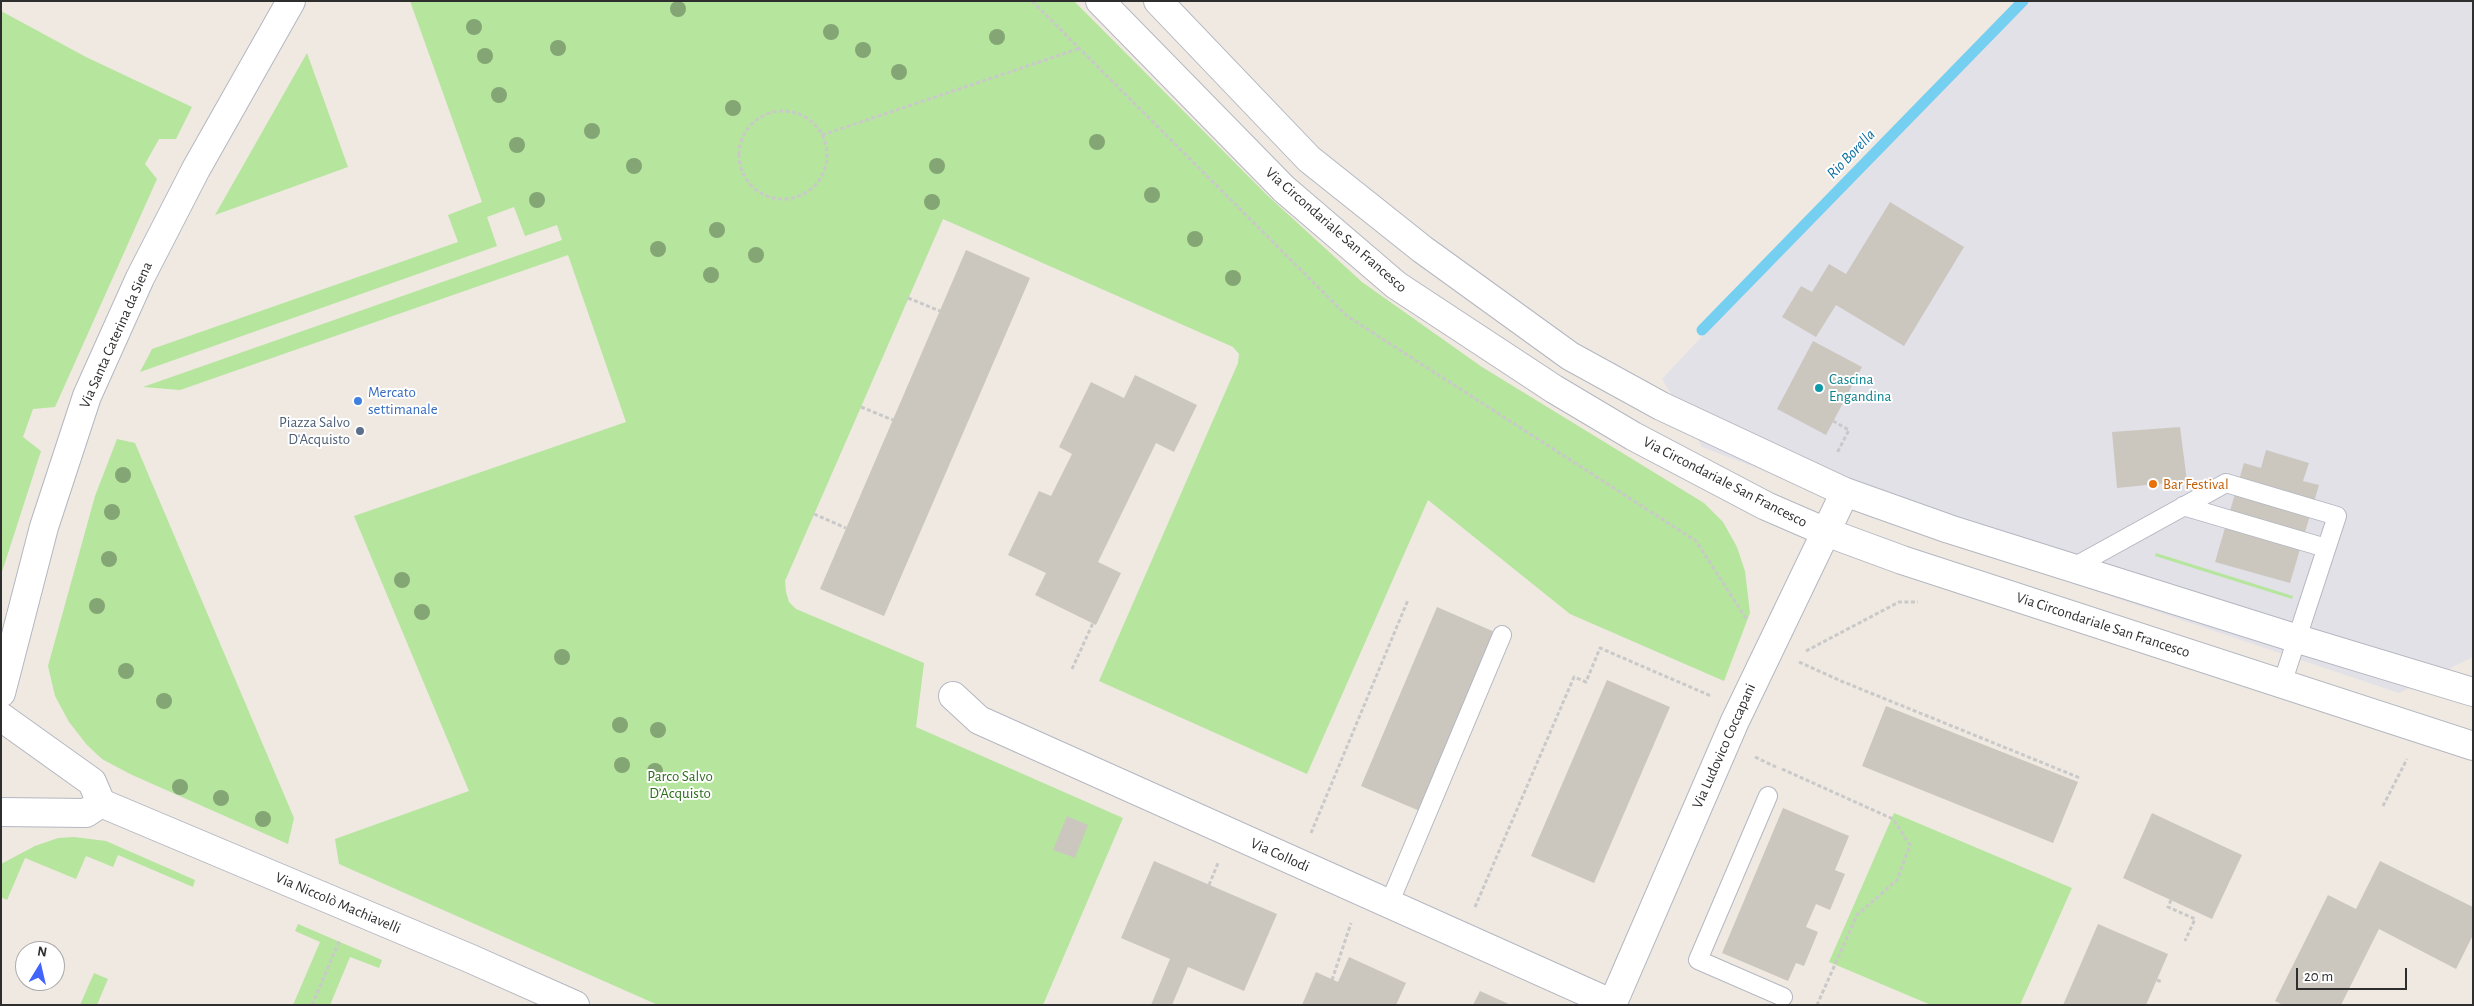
<!DOCTYPE html>
<meta charset="utf-8">
<style>
body{margin:0}
#map{position:relative;width:2474px;height:1006px;overflow:hidden;background:#efe9e1;font-family:"Alegreya Sans",sans-serif}
canvas{display:block}
.frame{position:absolute;inset:0;border:2px solid #2e2e2e;pointer-events:none}
.north{position:absolute;left:15px;top:941px;width:50px;height:50px;box-sizing:border-box;background:#fff;border:1px solid #ababab;border-radius:50%;rotate:9deg;font-size:14px;font-weight:700;line-height:20px;text-align:center;color:#2e2e2e}
.north::after{content:'';display:block;margin:auto;width:18px;height:22px;background:#4264fb;clip-path:polygon(50% 0,100% 100%,50% 72%,0 100%)}
.scale{position:absolute;left:2296px;top:968px;width:111px;height:22px;box-sizing:border-box;border:2px solid #2e2e2e;border-top:0;padding-left:6px;font-size:15px;line-height:18px;white-space:nowrap;color:#2e2e2e;-webkit-text-stroke:4px #fff;paint-order:stroke}
</style>
<div id="map">
<canvas width="2474" height="1006"></canvas>
<div class="frame"></div>
<div class="north">N</div>
<div class="scale">20 m</div>
</div>
<script>
const ctx = document.querySelector('canvas').getContext('2d');
ctx.lineJoin = 'round';
function fillPath(path, color) { ctx.fillStyle = color; ctx.fill(path, 'evenodd'); }
const poly = rows => new Path2D(rows.map(r => 'M' + r).join(''));
function strokePath(path, color, width, dash) { ctx.strokeStyle = color; ctx.lineWidth = width; ctx.lineCap = dash ? 'butt' : 'round'; ctx.setLineDash(dash || []); ctx.stroke(path); }
function label(font, color, halo, rows, align = 'center') {
  ctx.font = font + ' "Alegreya Sans",sans-serif'; ctx.lineWidth = 4; ctx.setLineDash([]); ctx.textBaseline = 'middle'; ctx.strokeStyle = halo; ctx.fillStyle = color; for (const [text, x, y, turn = 0] of rows) {
    ctx.save(); ctx.translate(x, y); ctx.rotate((+turn || 0) * Math.PI / 180); ctx.textAlign = isNaN(turn) ? turn : align; if (halo) ctx.strokeText(text, 0, 0); ctx.fillText(text, 0, 0); ctx.restore();
  }
}
const industrial = poly([
 [2016,1,2473,1,2473,657,2399,693,1961,546,1702,447,1662,379]
]);
const green = poly([
 [410,1,1074,1,1267,195,1362,282,1482,367,1704,503,1723,522,1737,547,1745,571,1750,613,1724,681,1570,614,1428,500,1307,774,1099,681,1238,363,1239,354,1233,347,943,219,785,581,786,592,789,602,796,609,924,663,916,727,1123,818,1043,1005,658,1005,339,864,335,839,469,791,354,516,626,422,568,255,180,390,143,387,562,240,557,225,525,236,514,207,487,217,497,246,140,372,152,349,458,242,448,215,482,202],
 [1,11,86,57,192,107,176,139,159,139,145,164,157,179,55,407,33,409,23,437,41,451,1,575],
 [307,53,348,167,215,215],
 [117,439,135,443,294,818,288,844,130,774,102,759,87,745,69,722,55,696,48,666,95,496],
 [2156,553,2293,596,2292,599,2155,556],
 [1894,813,2072,888,2020,1005,1931,1005,1829,962],
 [74,837,106,841,195,880,193,887,118,855,113,867,86,856,76,879,25,858,7,900,1,897,1,864,35,846,58,838],
 [298,924,382,960,379,968,350,957,330,1005,293,1005,320,942,295,931],
 [94,973,108,979,97,1005,80,1005]
]);
const stream = poly([
 [1702,330,2023,1]
]);
const building = poly([
 [1890,202,1964,247,1904,346,1836,305,1816,337,1782,317,1801,286,1812,292,1829,264,1846,274],
 [966,250,1030,278,884,616,820,589],
 [1813,341,1862,367,1826,435,1777,409],
 [1135,375,1197,405,1174,452,1156,443,1098,562,1121,573,1096,625,1035,595,1046,573,1008,555,1039,491,1051,496,1072,454,1059,447,1091,382,1124,398],
 [2180,427,2187,481,2117,488,2112,432],
 [2266,450,2309,463,2303,481,2319,485,2290,583,2215,562,2244,463,2261,468],
 [1437,607,1497,633,1422,812,1361,786],
 [1607,680,1670,707,1594,883,1531,856],
 [1886,706,2078,782,2053,843,1862,766],
 [1783,808,1849,836,1835,870,1845,874,1830,910,1816,904,1806,927,1818,932,1804,966,1796,963,1788,981,1722,953],
 [2152,813,2242,855,2212,919,2123,878],
 [1067,816,1088,825,1075,858,1053,850],
 [1154,861,1277,914,1244,991,1188,967,1172,1005,1151,1005,1170,959,1121,938],
 [2380,861,2473,907,2473,935,2456,969,2379,929,2341,1005,2283,1005,2275,1001,2328,895,2356,909],
 [2098,924,2168,954,2146,1005,2063,1005],
 [1349,957,1406,983,1396,1005,1302,1005,1316,972,1338,982],
 [1480,991,1511,1005,1473,1005]
]);
const path = poly([
 [1032,1,1347,316,1696,541,1747,620],
 '739 155a44 44 0 1 1 88 0a44 44 0 1 1-88 0Z',
 [822,135,1078,49],
 [908,298,940,311],
 [861,407,893,420],
 [1833,421,1849,430,1837,453],
 [814,514,846,528],
 [1806,651,1899,602,1918,602],
 [1799,662,1841,681,2080,778],
 [1072,669,1093,623],
 [1755,757,1776,767],
 [1782,769,1893,819,1910,845,1897,880,1857,915,1817,1005],
 [2383,806,2407,759],
 [1311,833,1408,600],
 [1209,885,1218,863],
 [2171,900,2168,907,2195,919,2185,941],
 [1475,907,1574,677,1586,682,1600,648,1711,696],
 [1332,980,1351,923],
 [2157,980,2162,982],
 [312,1005,340,939]
]);
const lane = poly([
 [2183,506,2326,548],
 [2072,568,2226,483,2337,516,2282,684],
 [1768,796,1698,960,1783,997],
 [1389,904,1502,635]
]);
const street = poly([
 [953,696,979,720,1613,1004],
 [1,717,92,782,101,803,469,958,575,1005],
 [1,812,86,813,101,803],
 [1612,1005,1735,721,1845,492]
]);
const secondary = poly([
 [1100,1,1284,189,1396,285,1554,389,1633,436,1766,506,1826,532,1902,560,2473,746],
 [1158,1,1309,159,1422,249,1570,356,1661,406,1845,492,1949,529,2298,639,2473,692],
 [1,693,44,527,87,396,140,278,196,169,291,1]
]);
const trees = [
 [678,9],
 [474,27],
 [831,32],
 [997,37],
 [558,48],
 [863,50],
 [485,56],
 [899,72],
 [499,95],
 [733,108],
 [592,131],
 [1097,142],
 [517,145],
 [634,166],
 [937,166],
 [1152,195],
 [537,200],
 [932,202],
 [717,230],
 [1195,239],
 [658,249],
 [756,255],
 [711,275],
 [1233,278],
 [123,475],
 [112,512],
 [109,559],
 [402,580],
 [97,606],
 [422,612],
 [562,657],
 [126,671],
 [164,701],
 [620,725],
 [658,730],
 [622,765],
 [655,771],
 [180,787],
 [221,798],
 [263,819]
];
const markers = [
 [1819,388,5,"#0f9aa8"],
 [358,401,5,"#3f7fe0"],
 [360,431,5,"#5c6f8a"],
 [2153,484,5,"#e8710a"]
];
const streetNames = [
 ["Via Circondariale San Francesco",1336,230,41],
 ["Via Santa Caterina da Siena",116,335,-66],
 ["Via Circondariale San Francesco",1725,482,27],
 ["Via Circondariale San Francesco",2103,625,18],
 ["Via Ludovico Coccapani",1724,746,-66],
 ["Via Collodi",1280,855,24],
 ["Via Niccolò Machiavelli",338,903,23]
];
const cultureNames = [
 ["Cascina",1829,379],
 ["Engandina",1829,396]
];
const shopNames = [
 ["Mercato",368,392],
 ["settimanale",368,409]
];
const serviceNames = [
 ["Piazza Salvo",350,422],
 ["D'Acquisto",350,439]
];
const foodNames = [
 ["Bar Festival",2163,484]
];
const parkNames = [
 ["Parco Salvo",680,776],
 ["D’Acquisto",680,793]
];
const waterNames = [
 ["Rio Borella",1851,154,-46]
];
fillPath(industrial, '#e3e1e8');
fillPath(green, '#b6e59e');
strokePath(stream, '#75cff0', 11);
fillPath(building, '#cbc7bf');
strokePath(lane, '#b4b7c1', 20);
strokePath(street, '#b4b7c1', 30);
strokePath(secondary, '#b4b7c1', 30);
strokePath(path, '#c9c9c9', 3, [4, 2.5]);
strokePath(lane, '#fff', 18);
strokePath(street, '#fff', 28);
strokePath(secondary, '#fff', 28);
ctx.fillStyle = '#84a574';
for (const [x, y] of trees) { ctx.beginPath(); ctx.arc(x, y, 8, 0, 2 * Math.PI); ctx.fill(); }
for (const [x, y, r, color] of markers) { const dot = new Path2D(); dot.arc(x, y, r, 0, 2 * Math.PI); ctx.fillStyle = color; ctx.fill(dot); strokePath(dot, '#fff', 2); }
label('15px', '#2e2e2e', '#fff', streetNames);
label('15px', '#0d838f', '#fff', cultureNames, 'left');
label('15px', '#366cbe', '#fff', shopNames, 'left');
label('15px', '#4e5e75', '#fff', serviceNames, 'right');
label('15px', '#c56008', '#fff', foodNames, 'left');
label('15px', '#2c6e1b', '#fff', parkNames);
label('italic 16px', '#0d6fa3', '#fff', waterNames);
</script>
